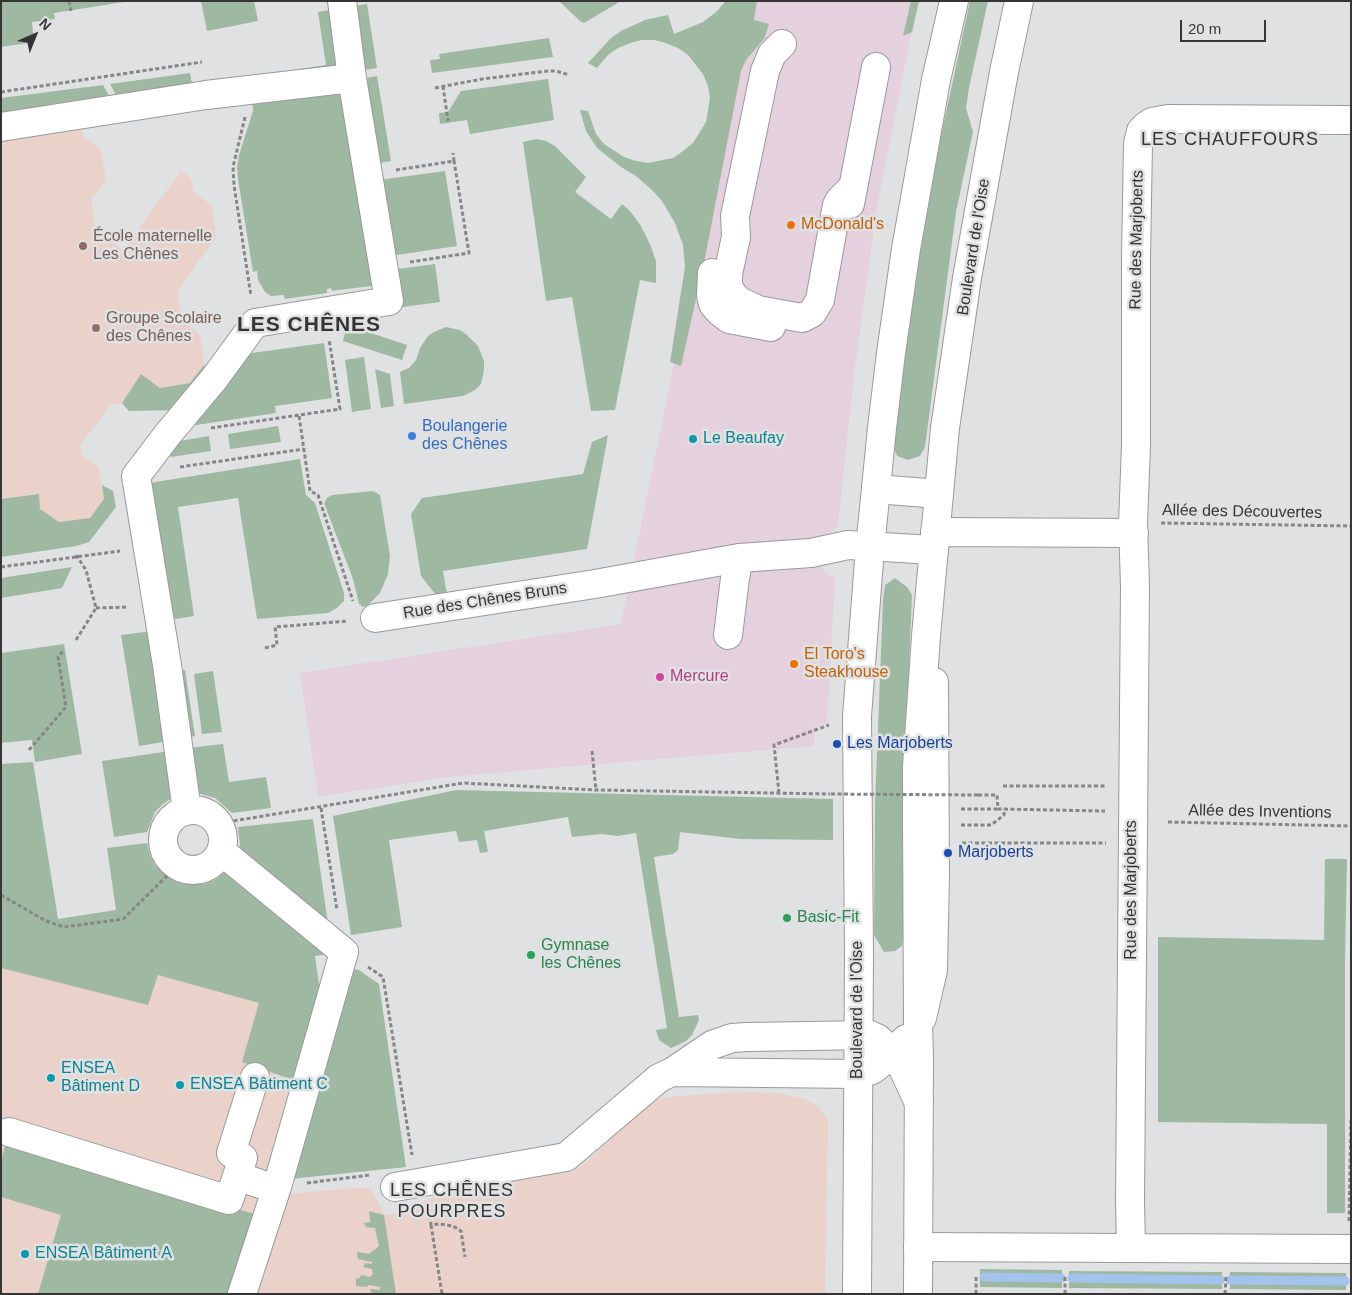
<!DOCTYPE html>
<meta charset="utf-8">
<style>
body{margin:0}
#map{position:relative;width:1352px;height:1295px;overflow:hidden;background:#e0e1e3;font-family:Arial,sans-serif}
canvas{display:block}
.frame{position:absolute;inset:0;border:2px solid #353536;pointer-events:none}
.north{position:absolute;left:10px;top:10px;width:50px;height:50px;-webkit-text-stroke:4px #e0e1e3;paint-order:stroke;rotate:44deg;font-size:14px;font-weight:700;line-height:20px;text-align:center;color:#353536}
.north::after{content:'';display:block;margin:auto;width:18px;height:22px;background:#353536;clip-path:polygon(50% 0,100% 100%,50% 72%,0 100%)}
.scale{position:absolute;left:1180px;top:20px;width:86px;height:22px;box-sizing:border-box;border:2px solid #353536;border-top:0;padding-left:6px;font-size:15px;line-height:18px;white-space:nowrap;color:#353536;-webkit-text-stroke:4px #e0e1e3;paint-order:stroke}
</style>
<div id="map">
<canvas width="1352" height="1295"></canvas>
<div class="frame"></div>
<div class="north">N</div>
<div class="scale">20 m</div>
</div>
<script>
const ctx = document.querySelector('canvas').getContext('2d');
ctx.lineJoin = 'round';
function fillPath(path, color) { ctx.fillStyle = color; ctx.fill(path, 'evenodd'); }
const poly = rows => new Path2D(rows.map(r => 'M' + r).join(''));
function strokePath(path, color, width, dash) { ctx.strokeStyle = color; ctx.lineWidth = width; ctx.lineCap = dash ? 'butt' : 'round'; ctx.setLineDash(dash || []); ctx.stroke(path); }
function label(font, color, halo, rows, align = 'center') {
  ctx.font = font + ' Arial,sans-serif'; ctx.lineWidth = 5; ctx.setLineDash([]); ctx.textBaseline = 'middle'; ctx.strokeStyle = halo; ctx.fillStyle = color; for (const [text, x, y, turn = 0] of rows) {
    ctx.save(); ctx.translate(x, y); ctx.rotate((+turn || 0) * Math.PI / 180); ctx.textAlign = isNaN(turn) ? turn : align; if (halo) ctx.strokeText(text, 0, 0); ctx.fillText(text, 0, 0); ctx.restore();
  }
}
const commercial = poly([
 [748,1,919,1,909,44,877,208,854,374,838,525,825,540,820,567,835,579,827,724,815,727,814,746,448,777,318,797,300,673,621,624]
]);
const education = poly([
 [80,121,83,136,101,150,106,181,91,199,95,230,123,250,181,171,191,178,194,192,212,206,216,237,177,292,182,321,200,334,204,365,191,383,160,388,133,387,122,403,111,404,80,446,82,455,99,468,104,499,90,518,59,522,40,509,39,494,1,499,1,134],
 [1,930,322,1006,234,1294,1,1294],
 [733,1092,779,1093,805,1099,818,1107,828,1119,825,1294,252,1294,285,1194,356,1188,370,1188,385,1215,415,1212,419,1204,450,1190,572,1172,579,1168,654,1100,659,1098]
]);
const green = poly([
 [1,1,130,1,54,13,55,19,32,22,34,42,1,47],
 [201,1,254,1,258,21,207,31],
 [559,1,621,1,584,23,580,21],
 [726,1,757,1,754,20,769,24,764,39,746,60,741,71,703,268,681,366,670,362,685,267,683,245,675,223,662,201,653,191,636,176,621,167,597,148,586,131,580,110,588,111,596,134,604,144,624,157,636,161,648,163,673,158,683,151,693,143,706,122,710,98,708,86,703,74,688,55,678,48,666,43,654,40,642,40,630,43,618,48,608,55,597,68,588,63,610,39,621,31,645,20,668,15,674,34,703,22,716,12],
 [911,1,919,1,912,32,903,36],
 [970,1,988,1,969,88,966,108,973,132,956,212,925,447,920,456,908,460,897,456,893,446,911,302,941,136],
 [367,4,377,68,359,71,349,7],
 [336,9,346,71,300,78,299,69,326,65,318,12],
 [549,38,553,57,432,73,430,60,440,59,439,54],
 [190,73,193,90,119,101,110,84],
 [377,76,391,161,374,164,361,79],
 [548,79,554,120,470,134,467,120,440,124,439,113,448,112,461,91],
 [103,85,113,103,1,120,1,98],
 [342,87,379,285,332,291,331,288,327,289,327,293,285,299,284,295,271,296,265,292,258,280,257,271,253,272,238,179,237,167,239,155,253,111,252,97],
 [537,139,546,141,555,146,586,177,575,192,611,219,622,204,631,212,641,226,650,244,656,261,656,283,640,280,615,410,591,411,572,297,546,301,523,142],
 [445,171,457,246,390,256,379,180],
 [435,264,440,302,403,307,398,269],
 [347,325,407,345,402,360,343,341],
 [446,327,460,330,467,335,478,346,484,361,484,370,481,384,475,390,463,396,404,404,400,372,409,368,416,360,420,348,428,336,434,332],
 [324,343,332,398,275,406,276,413,183,427,244,359,252,353],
 [364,357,371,409,352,412,345,360],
 [204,365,206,377,180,410,129,411,122,403,141,374,160,388,190,383],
 [375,369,390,374,394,406,381,408],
 [278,426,281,442,230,449,228,434],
 [608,435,587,549,443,571,447,594,437,595,432,590,421,576,411,514,422,498,583,474,592,442],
 [209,436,211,451,171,457,168,443],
 [300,459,306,495,315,503,344,593,344,601,337,608,328,613,257,619,238,498,178,507,194,616,169,620,149,483],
 [102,485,113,491,116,507,89,542,76,546,1,557,1,499,39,494,40,509,59,522,90,518,104,499],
 [373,491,380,495,390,556,388,574,380,593,368,605,363,607,359,604,353,579,324,503,328,497,332,495],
 [72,567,62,588,1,598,1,578],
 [895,578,907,587,912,595,907,715,904,929,902,946,895,951,884,952,874,935,875,803,883,601,885,585],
 [151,631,169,741,139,746,121,635],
 [64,644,82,754,35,762,32,740,1,743,1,653],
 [185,670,195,736,186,738,176,671],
 [213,671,222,732,202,734,194,674],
 [223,744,229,782,266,777,271,808,232,813,215,798,194,792,187,748],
 [170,751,172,798,163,804,155,812,147,832,114,837,102,761],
 [33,762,58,919,116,910,107,848,147,843,150,855,155,865,172,880,183,884,205,884,215,880,228,870,330,954,315,956,322,1006,299,1082,242,1062,259,1003,158,975,148,1005,1,968,1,764],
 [456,790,833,799,833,840,740,839,680,832,678,850,673,854,654,857,679,1017,698,1015,699,1020,692,1035,686,1041,671,1048,659,1040,656,1030,667,1028,636,833,617,836,602,834,572,837,568,817,484,831,488,852,480,853,477,840,459,842,456,831,389,840,402,927,351,935,333,816],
 [313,819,329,931,237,856,240,845,238,827],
 [1325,859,1347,859,1345,959,1345,1213,1327,1213,1327,1124,1158,1122,1158,937,1324,940],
 [352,969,359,970,379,984,406,1167,290,1179],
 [7,1141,77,1164,258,1215,234,1294,38,1294,61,1215,1,1197,1,1160],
 [369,1211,384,1215,396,1294,372,1294,370,1289,380,1290,380,1287,369,1285,367,1287,356,1286,356,1279,360,1278,361,1275,370,1277,373,1274,372,1269,363,1267,365,1263,372,1264,372,1262,358,1259,357,1252,369,1254,379,1246,375,1228,366,1227,364,1223,370,1222],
 [980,1269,1062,1270,1062,1288,980,1287],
 [1069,1271,1222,1272,1222,1289,1069,1288],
 [1230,1272,1346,1273,1346,1290,1230,1289]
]);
const stream = poly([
 [984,1277,1061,1278],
 [1072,1278,1220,1280],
 [1230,1280,1345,1281]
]);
const path = poly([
 [69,1,71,11],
 [443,86,448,121],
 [435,88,482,79,548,71,556,71,569,75],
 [1,92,202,62],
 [245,117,233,167,234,185,251,296],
 [396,170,454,161,453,153],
 [410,262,469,253,454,161],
 [299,416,310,491,318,495,353,601],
 [211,428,340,409,329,339],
 [180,467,304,449],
 [1161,523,1351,526],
 [76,555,86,570,96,608,76,640],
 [1,567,120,551],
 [96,608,128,607],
 [265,648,277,645,275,627,348,621],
 [29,750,66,707,58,657,64,650],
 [592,751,596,790],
 [1003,786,1105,786],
 [779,793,774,745,829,725],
 [978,795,997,795,998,809,1105,811],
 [321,808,337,910],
 [961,809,998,809],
 [1168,822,1351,826],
 [228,824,233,821,463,783,596,790,830,794],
 [961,825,991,825,1004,815,1004,809],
 [962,843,1106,843],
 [1,895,46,921,64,927,123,919,171,872,176,864],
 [368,967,383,977,412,1155],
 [307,1183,370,1175],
 [429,1209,431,1225,439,1224,453,1226,461,1231,465,1257],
 [1349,1221,1351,1117],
 [431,1225,442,1294],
 [976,1294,976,1276],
 [1065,1294,1065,1276],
 [1225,1294,1226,1275]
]);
const minor = poly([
 [782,44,772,54,765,71,735,216,736,237,728,274,728,286,733,295,739,301,758,310,802,318,812,313,820,300,837,205,840,200,853,187],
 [1351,120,1168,119,1152,122,1146,126,1141,131,1138,144,1136,258,1136,446,1133,523,1135,586,1130,1202,1131,1248,1351,1249],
 [1,127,206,95,352,78],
 [850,204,876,67],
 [712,273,711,295,713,304,720,312,729,319,771,327],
 [876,489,939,494],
 [935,532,1134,533],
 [375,618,595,584,739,558,811,553,848,545,934,550],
 [728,635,735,578,739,558],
 '163 840a30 30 0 1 1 60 0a30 30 0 1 1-60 0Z',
 [187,811,167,665,136,476,168,434,214,379,255,323,389,301,352,78,342,1],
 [221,851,344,952,277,1187,242,1294],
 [922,1018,933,970,935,875,934,682],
 [672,1072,858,1074,872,1070,880,1064,906,1039],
 [9,1132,229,1200,237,1176,269,1187],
 [237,1176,243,1158,231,1153,255,1077],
 [395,1187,566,1157,659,1078,672,1072,712,1045,732,1038,747,1037,870,1035,877,1038,893,1052,899,1060,919,1103],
 [918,1247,1131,1248]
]);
const major = poly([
 [857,1294,859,954,857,716,870,548,882,428,891,353,906,249,936,80,954,1],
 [918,1294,919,1057,918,1021,917,823,917,766,926,636,945,428,967,278,1004,72,1019,1]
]);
const pathBridge = poly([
 [831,794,978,795]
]);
const markers = [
 [791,225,5,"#e8710a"],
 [83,246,5,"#8d6e63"],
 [96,328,5,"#8d6e63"],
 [412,436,5,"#3f7fe0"],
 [693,439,5,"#0f9aa8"],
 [794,664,5,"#e8710a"],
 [660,677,5,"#d1479c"],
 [837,744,5,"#1a4fb4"],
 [948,853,5,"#1a4fb4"],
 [787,918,5,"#2e9e5b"],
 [531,955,5,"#2e9e5b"],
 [51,1078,5,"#0f9aa8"],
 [180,1085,5,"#0f9aa8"],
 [25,1254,5,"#0f9aa8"]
];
const foodNames = [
 ["McDonald's",801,225],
 ["El Toro's",804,655],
 ["Steakhouse",804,673]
];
const educationNames = [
 ["École maternelle",93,237],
 ["Les Chênes",93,255],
 ["Groupe Scolaire",106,319],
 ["des Chênes",106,337]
];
const streetNames = [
 ["Rue des Marjoberts",1137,240,-89],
 ["Boulevard de l'Oise",974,247,-81],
 ["Allée des Découvertes",1242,512,1],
 ["Rue des Chênes Bruns",485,601,-9],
 ["Allée des Inventions",1260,812,1],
 ["Rue des Marjoberts",1132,890,-90],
 ["Boulevard de l'Oise",858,1010,-90]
];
const shopNames = [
 ["Boulangerie",422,427],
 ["des Chênes",422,445]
];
const cultureNames = [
 ["Le Beaufay",703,439],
 ["ENSEA",61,1069],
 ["Bâtiment D",61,1087],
 ["ENSEA Bâtiment C",190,1085],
 ["ENSEA Bâtiment A",35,1254]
];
const hotelNames = [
 ["Mercure",670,677]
];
const transitNames = [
 ["Les Marjoberts",847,744],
 ["Marjoberts",958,853]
];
const leisureNames = [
 ["Basic-Fit",797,918],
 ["Gymnase",541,946],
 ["les Chênes",541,964]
];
const neighbourhoodNames = [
 ["LES CHAUFFOURS",1230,140],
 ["LES CHÊNES",452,1191],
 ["POURPRES",452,1212]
];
const districtNames = [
 ["LES CHÊNES",309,325]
];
fillPath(commercial, '#e5d0de');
fillPath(education, '#ead1ca');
fillPath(green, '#9fb8a1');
strokePath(stream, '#a4c3ec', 9);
strokePath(minor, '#99999b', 30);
strokePath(major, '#99999b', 30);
strokePath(path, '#868688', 3, [4, 2.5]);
strokePath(minor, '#fff', 28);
strokePath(major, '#fff', 28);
strokePath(pathBridge, '#868688', 3, [4, 2.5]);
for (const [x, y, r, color] of markers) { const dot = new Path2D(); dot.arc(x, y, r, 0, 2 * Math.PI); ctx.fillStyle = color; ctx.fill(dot); strokePath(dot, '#e0e1e3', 2); }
label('16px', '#c56008', '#e0e1e3', foodNames, 'left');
label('16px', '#785e54', '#e0e1e3', educationNames, 'left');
label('16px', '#353536', '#e0e1e3', streetNames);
label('16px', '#366cbe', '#e0e1e3', shopNames, 'left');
label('16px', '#0d838f', '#e0e1e3', cultureNames, 'left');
label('16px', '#b23c85', '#e0e1e3', hotelNames, 'left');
label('16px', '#164399', '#e0e1e3', transitNames, 'left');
label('16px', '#27864d', '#e0e1e3', leisureNames, 'left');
ctx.letterSpacing = '1px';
label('18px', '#353536', '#e0e1e3', neighbourhoodNames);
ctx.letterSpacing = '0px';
ctx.letterSpacing = '1px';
label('bold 21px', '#353536', '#e0e1e3', districtNames);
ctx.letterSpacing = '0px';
</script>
